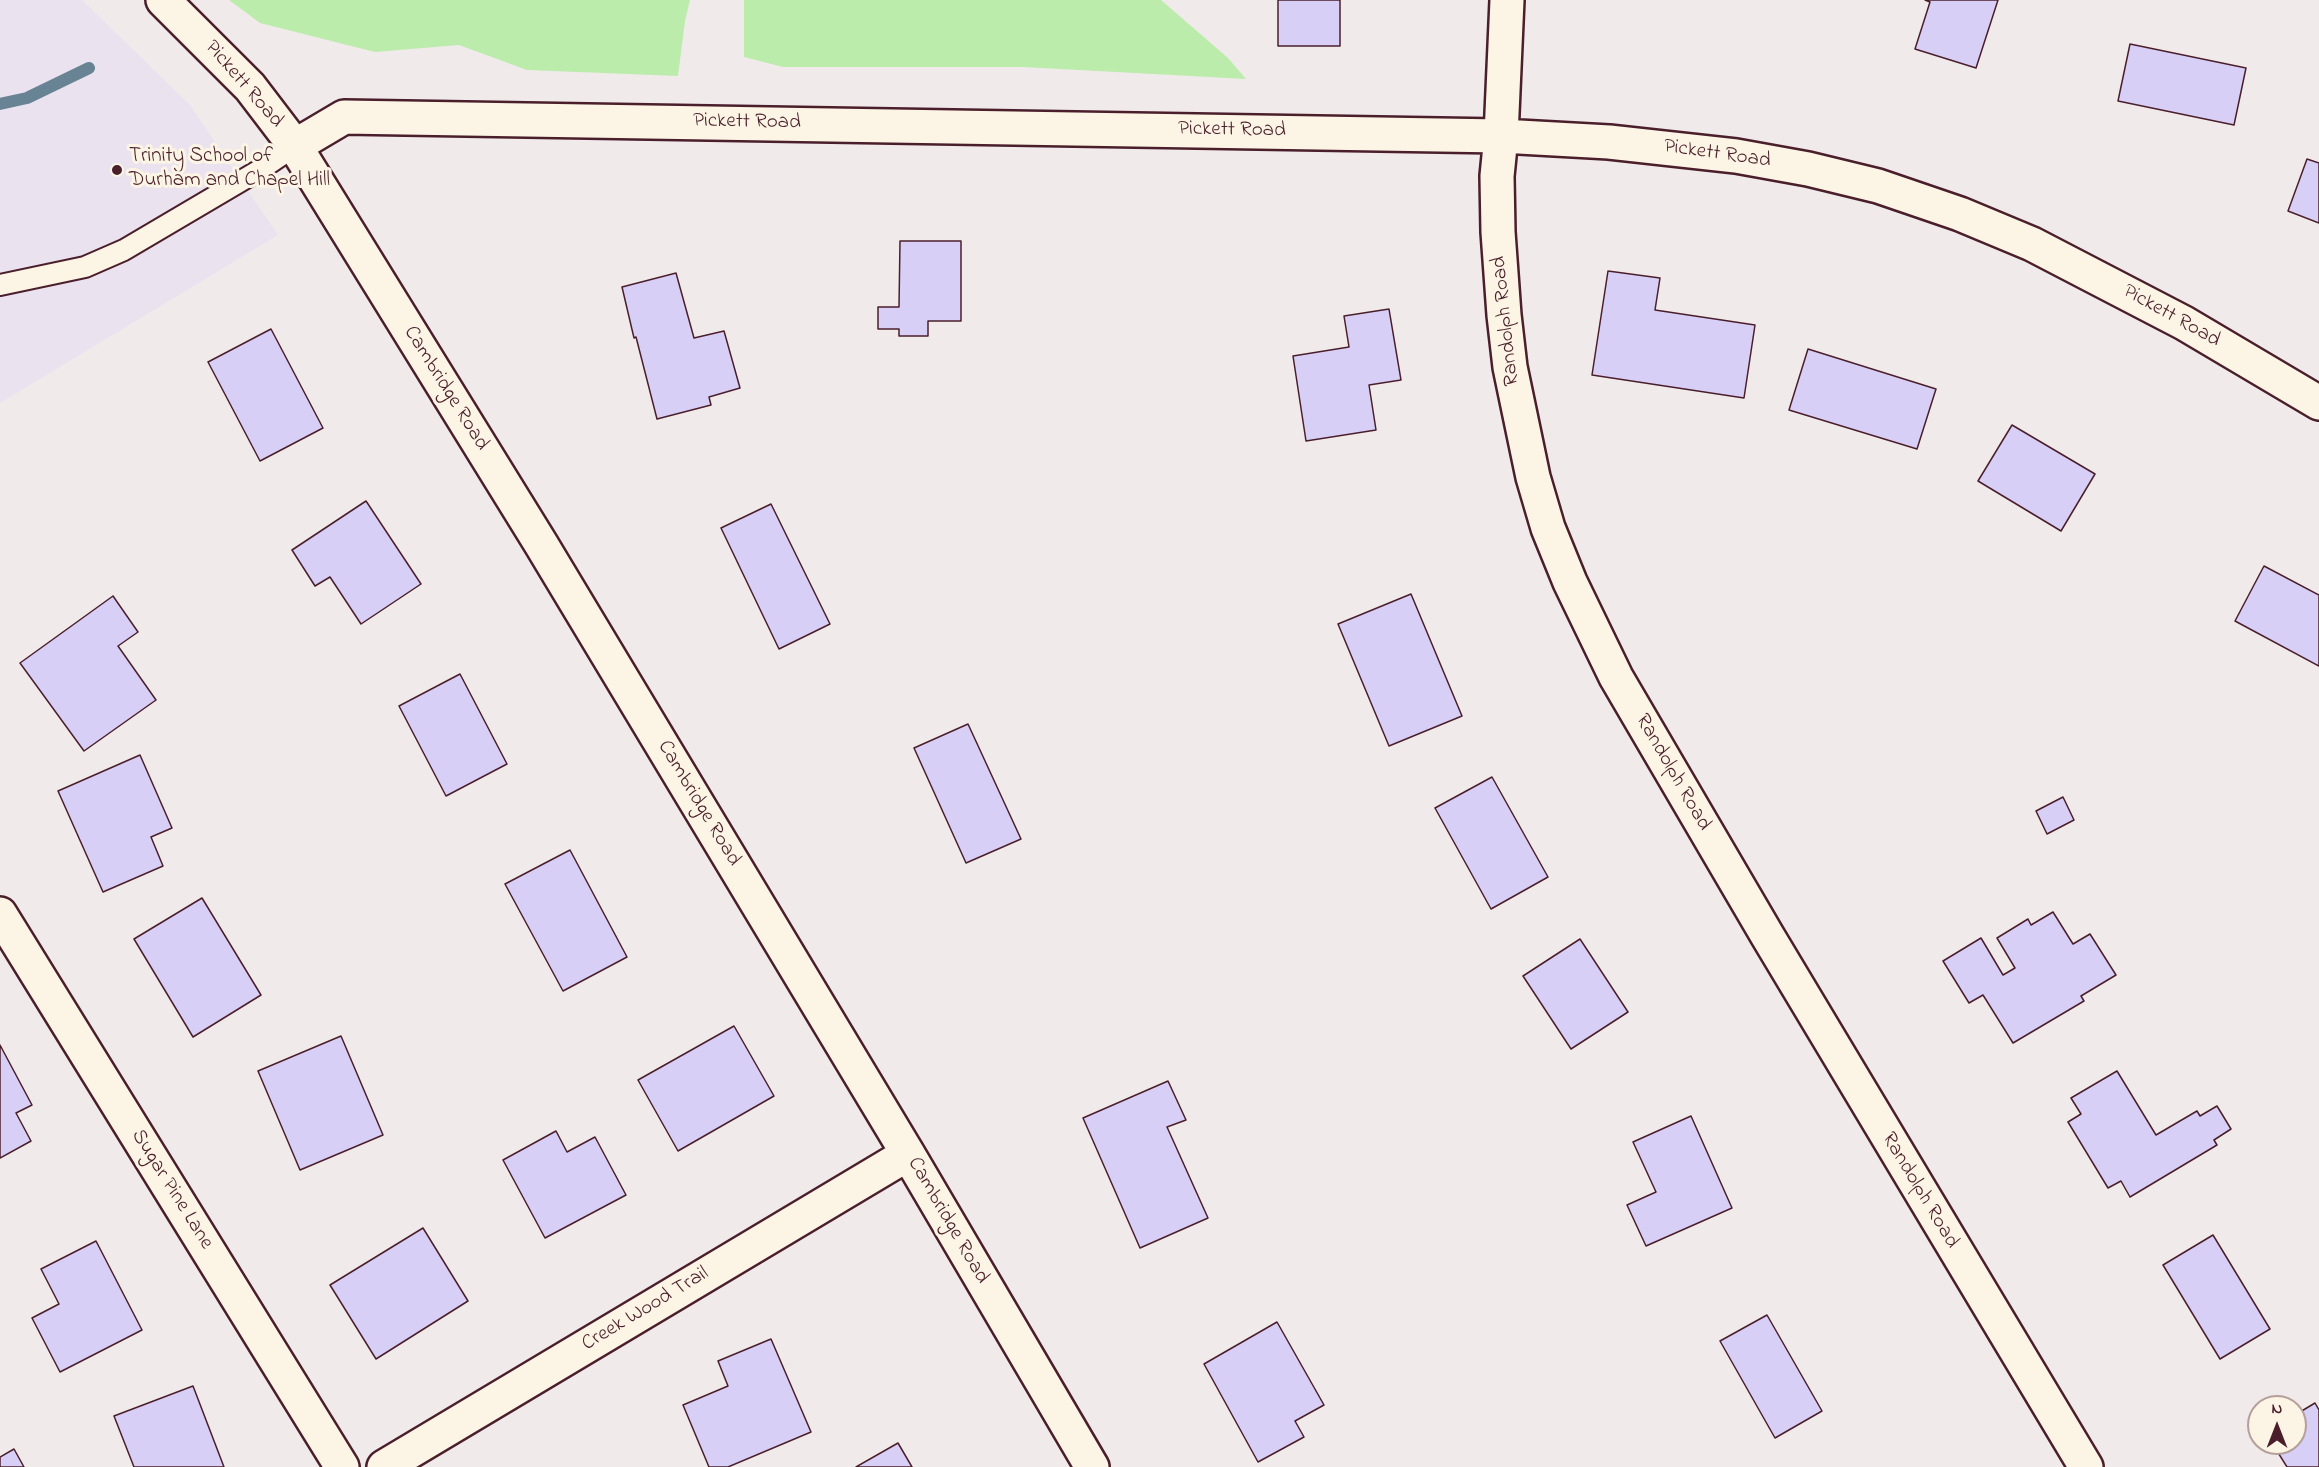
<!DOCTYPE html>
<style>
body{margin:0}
#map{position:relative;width:2319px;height:1467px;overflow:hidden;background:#f1eaea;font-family:"Indie Flower",sans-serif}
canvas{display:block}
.north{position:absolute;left:2247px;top:1395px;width:60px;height:60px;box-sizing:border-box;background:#fcf5e5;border:2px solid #b59f9b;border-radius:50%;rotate:0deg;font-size:16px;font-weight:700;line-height:24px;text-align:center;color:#4a1f2b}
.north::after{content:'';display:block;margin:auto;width:21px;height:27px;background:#4a1f2b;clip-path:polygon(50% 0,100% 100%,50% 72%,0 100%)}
</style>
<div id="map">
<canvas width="2319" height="1467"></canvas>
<div class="north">N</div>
</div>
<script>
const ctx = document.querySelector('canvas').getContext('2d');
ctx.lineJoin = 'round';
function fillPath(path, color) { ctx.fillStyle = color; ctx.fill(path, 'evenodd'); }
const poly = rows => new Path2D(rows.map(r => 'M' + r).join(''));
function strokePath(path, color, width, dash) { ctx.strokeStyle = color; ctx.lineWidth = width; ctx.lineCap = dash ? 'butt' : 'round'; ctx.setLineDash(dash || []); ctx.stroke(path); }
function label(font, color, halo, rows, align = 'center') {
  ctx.font = font + ' "Indie Flower",sans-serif'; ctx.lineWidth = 6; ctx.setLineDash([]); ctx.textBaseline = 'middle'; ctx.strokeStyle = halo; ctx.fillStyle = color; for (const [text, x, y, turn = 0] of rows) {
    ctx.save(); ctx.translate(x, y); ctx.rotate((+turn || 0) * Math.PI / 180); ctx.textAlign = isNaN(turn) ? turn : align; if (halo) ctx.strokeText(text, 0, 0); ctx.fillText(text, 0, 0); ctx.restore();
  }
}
const built = poly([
 [0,0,82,0,189,104,278,235,0,403]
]);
const green = poly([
 [229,0,690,0,685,21,678,76,527,70,459,45,375,52,260,23],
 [744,0,1161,0,1228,58,1246,79,1023,67,783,67,744,57]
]);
const stream = poly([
 [0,104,27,98,89,68]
]);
const building = poly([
 [1278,0,1340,0,1340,46,1278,46,1278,0],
 [1925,0,1998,0,1976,68,1915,49,1930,2,1925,0],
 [2130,44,2246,68,2234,125,2118,101,2130,44],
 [2307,159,2319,163,2319,223,2288,211,2307,159],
 [900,241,961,241,961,321,928,321,928,336,899,336,899,329,878,329,878,307,899,307,900,241],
 [1608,271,1660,278,1655,310,1755,325,1744,398,1592,375,1608,271],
 [676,273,694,338,724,331,740,388,709,397,711,405,657,419,636,337,634,338,622,287,676,273],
 [1389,309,1401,380,1369,385,1376,430,1306,441,1293,356,1349,347,1344,316,1389,309],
 [271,329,323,428,260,461,208,362,271,329],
 [1808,349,1936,389,1917,449,1789,410,1808,349],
 [2012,425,2095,474,2061,531,1978,481,2012,425],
 [366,501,421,584,361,624,330,577,315,586,292,550,366,501],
 [771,504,830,624,779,649,721,528,771,504],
 [2264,566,2319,595,2319,666,2235,621,2264,566],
 [1411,594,1462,716,1389,746,1338,624,1411,594],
 [113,596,138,632,118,646,156,700,84,751,20,663,113,596],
 [460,674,507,764,446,796,399,706,460,674],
 [968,724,1021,839,966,863,914,748,968,724],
 [140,755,172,828,151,837,163,866,103,892,58,791,140,755],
 [1492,777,1548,877,1491,909,1435,808,1492,777],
 [2063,797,2074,820,2047,834,2036,811,2063,797],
 [570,850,627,957,563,991,505,884,570,850],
 [202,898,261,995,193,1037,134,939,202,898],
 [2053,912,2073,944,2090,934,2116,975,2081,996,2084,1001,2013,1043,1983,995,1969,1003,1943,961,1981,938,2003,975,2015,968,1997,938,2028,919,2031,925,2053,912],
 [1580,939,1628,1012,1571,1049,1523,976,1580,939],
 [734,1026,774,1096,678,1151,638,1080,734,1026],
 [341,1036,383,1135,300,1170,258,1071,341,1036],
 [0,1045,32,1105,16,1113,31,1141,0,1158,0,1045],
 [2117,1071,2156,1135,2197,1111,2200,1116,2217,1106,2231,1129,2214,1140,2217,1145,2130,1197,2121,1181,2108,1188,2068,1122,2081,1114,2071,1098,2117,1071],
 [1168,1081,1186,1120,1167,1127,1208,1218,1140,1248,1083,1118,1168,1081],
 [1691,1116,1732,1208,1646,1246,1627,1205,1656,1192,1633,1142,1691,1116],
 [556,1131,567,1152,595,1137,626,1195,545,1238,503,1160,556,1131],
 [423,1228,468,1301,376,1359,330,1285,423,1228],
 [2213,1235,2270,1329,2220,1359,2163,1265,2213,1235],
 [96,1241,142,1330,60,1372,32,1318,59,1304,41,1269,96,1241],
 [1767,1315,1822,1411,1775,1438,1720,1341,1767,1315],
 [1277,1322,1324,1405,1295,1421,1304,1437,1258,1462,1204,1364,1277,1322],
 [771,1339,811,1432,728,1467,709,1467,683,1405,728,1386,718,1361,771,1339],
 [193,1386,224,1467,134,1467,114,1416,193,1386],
 [2315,1403,2319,1410,2319,1467,2287,1467,2272,1443,2295,1443,2295,1415,2315,1403],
 [898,1443,912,1467,856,1467,898,1443],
 [14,1449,24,1467,0,1467,0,1457,14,1449]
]);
const service = poly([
 [0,285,85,267,124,250,258,171,295,146]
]);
const minor = poly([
 [163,0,250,87,295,146,541,544,908,1154,1092,1467],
 [295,146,344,117,1501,136,1497,176,1498,232,1504,315,1510,367,1533,477,1548,528,1570,582,1616,677,1767,935,2086,1467],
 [0,914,342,1467],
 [384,1467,908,1154]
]);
const tertiary = poly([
 [1507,0,1501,136,1609,142,1736,156,1808,169,1878,186,1960,214,2032,244,2184,323,2319,403]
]);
const markers = [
 [117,170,6,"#4a1f2b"]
];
const streetNames = [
 ["Pickett Road",243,85,49],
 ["Pickett Road",747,123,1],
 ["Pickett Road",1232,131,1],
 ["Pickett Road",1717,155,8],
 ["Pickett Road",2171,317,29],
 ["Randolph Road",1507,321,-96],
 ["Cambridge Road",445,389,58],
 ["Randolph Road",1672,773,60],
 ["Cambridge Road",698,804,59],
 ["Sugar Pine Lane",171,1190,58],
 ["Randolph Road",1919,1191,59],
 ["Cambridge Road",947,1221,60],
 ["Creek Wood Trail",646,1310,-31]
];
const poiNames = [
 ["Trinity School of",129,158],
 ["Durham and Chapel Hill",129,182]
];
fillPath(built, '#eae2ee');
fillPath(green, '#bcecac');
strokePath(stream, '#678394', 12);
fillPath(building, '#d8cff7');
strokePath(building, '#4a1f2b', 1.5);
strokePath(service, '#4a1f2b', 24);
strokePath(minor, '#4a1f2b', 38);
strokePath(tertiary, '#4a1f2b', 38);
strokePath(service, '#fcf5e5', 20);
strokePath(minor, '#fcf5e5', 33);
strokePath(tertiary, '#fcf5e5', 33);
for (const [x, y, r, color] of markers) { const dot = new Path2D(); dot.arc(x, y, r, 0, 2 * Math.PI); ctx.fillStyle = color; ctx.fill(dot); strokePath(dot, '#fcf5e5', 2); }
label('21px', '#4a1f2b', '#fcf5e5', streetNames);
label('21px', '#4a1f2b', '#fcf5e5', poiNames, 'left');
</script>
